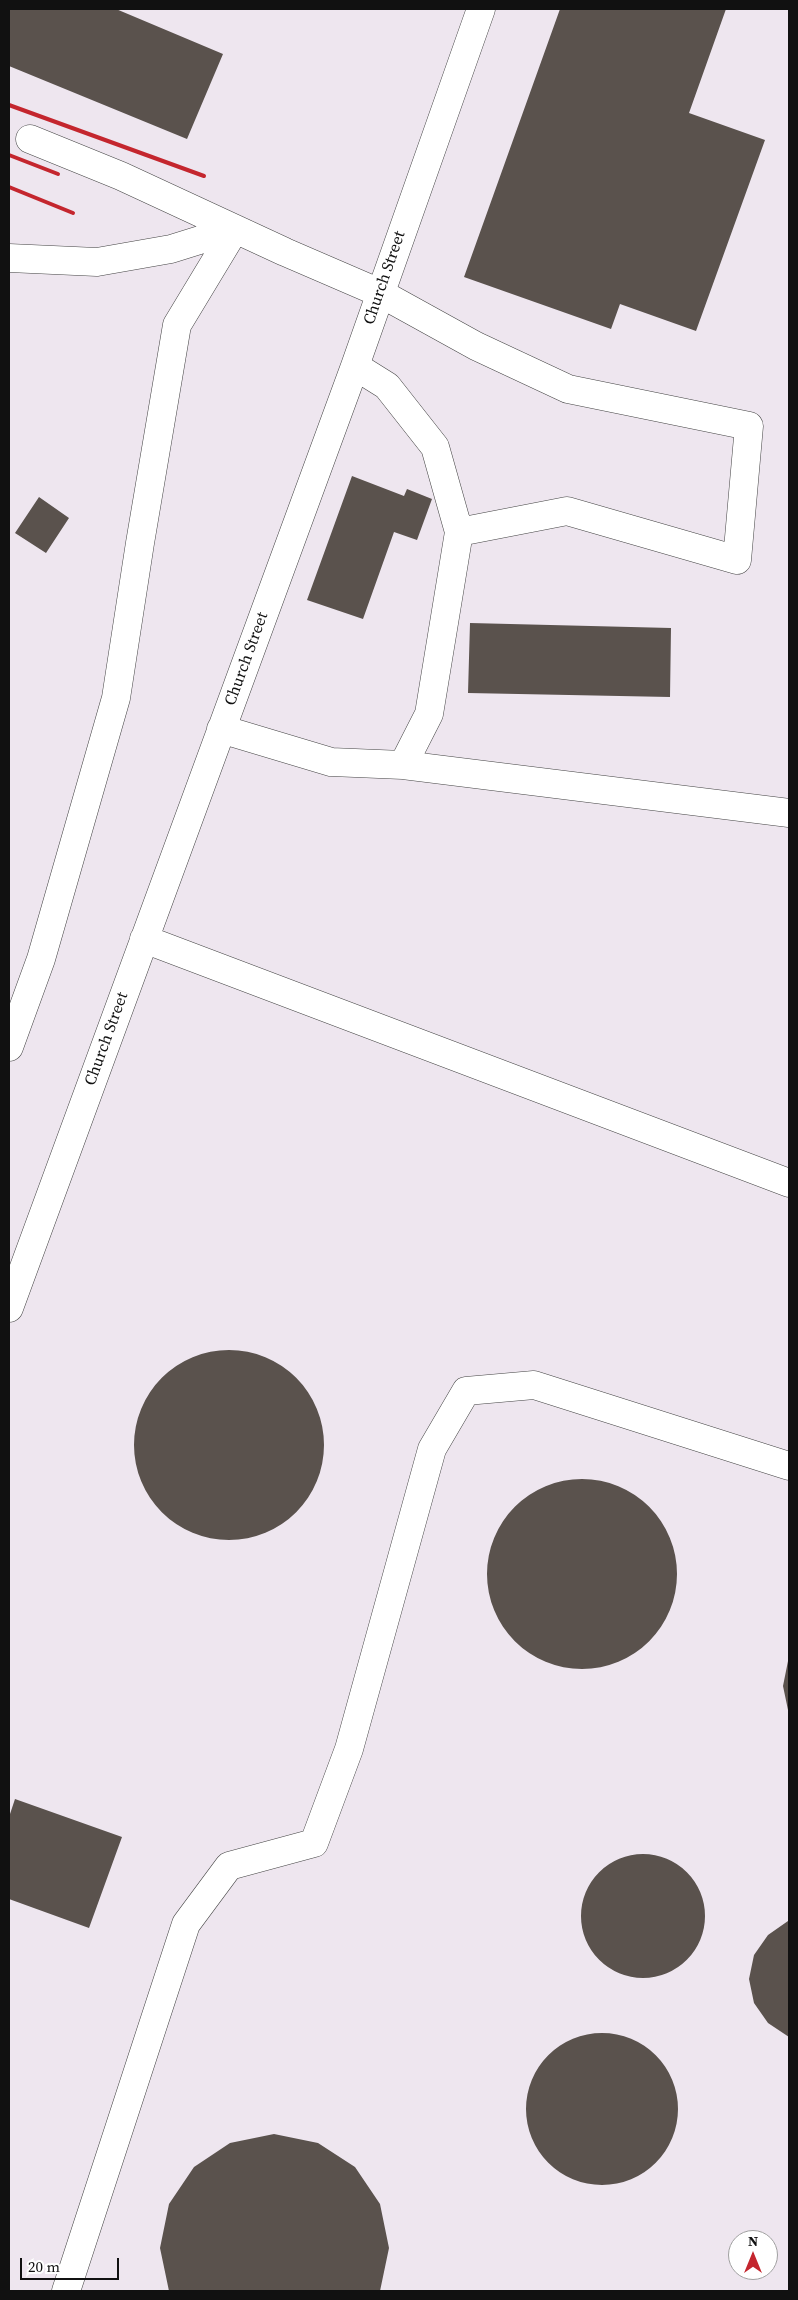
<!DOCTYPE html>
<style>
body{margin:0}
#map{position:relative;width:798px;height:2300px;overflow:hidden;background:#fffdf5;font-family:"Source Serif 4",serif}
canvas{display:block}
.frame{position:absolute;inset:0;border:10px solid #111;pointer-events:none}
.north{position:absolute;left:728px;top:2230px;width:50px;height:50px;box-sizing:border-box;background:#fff;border:1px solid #a0a0a0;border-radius:50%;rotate:0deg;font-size:14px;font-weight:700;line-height:20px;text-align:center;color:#111}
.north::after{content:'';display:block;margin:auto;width:18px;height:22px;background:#c4262e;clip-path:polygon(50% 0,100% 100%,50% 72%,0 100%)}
.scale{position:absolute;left:20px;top:2258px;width:99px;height:22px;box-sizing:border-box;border:2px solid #111;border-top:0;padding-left:6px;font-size:15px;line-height:18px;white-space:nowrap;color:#111;-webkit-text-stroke:4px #fff;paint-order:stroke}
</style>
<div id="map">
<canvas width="798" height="2300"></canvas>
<div class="frame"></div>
<div class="north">N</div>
<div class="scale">20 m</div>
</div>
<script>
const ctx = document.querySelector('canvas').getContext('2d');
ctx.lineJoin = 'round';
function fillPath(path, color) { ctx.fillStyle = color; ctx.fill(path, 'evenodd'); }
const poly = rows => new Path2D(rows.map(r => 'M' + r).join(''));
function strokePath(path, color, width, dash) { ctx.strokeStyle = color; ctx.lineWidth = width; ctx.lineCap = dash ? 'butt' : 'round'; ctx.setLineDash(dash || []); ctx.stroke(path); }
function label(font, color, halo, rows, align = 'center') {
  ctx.font = font + ' "Source Serif 4",serif'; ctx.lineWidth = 5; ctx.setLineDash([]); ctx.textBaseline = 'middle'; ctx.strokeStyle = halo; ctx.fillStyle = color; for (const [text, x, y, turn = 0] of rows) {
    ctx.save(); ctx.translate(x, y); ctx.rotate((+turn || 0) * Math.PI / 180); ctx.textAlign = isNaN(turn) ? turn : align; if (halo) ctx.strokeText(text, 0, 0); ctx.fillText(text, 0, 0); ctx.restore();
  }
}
const industrial = poly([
 [9,9,789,9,789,2291,9,2291],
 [738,2240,768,2240,768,2270,738,2270]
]);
const building = poly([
 [9,9,116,9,223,54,187,139,9,66],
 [560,9,726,9,689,113,765,140,696,331,620,304,611,329,464,277],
 [352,476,404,496,407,489,432,499,417,540,394,532,363,619,307,600],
 [39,497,69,518,46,553,15,533],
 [470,623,671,628,670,697,468,693],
 '134 1445a95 95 0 1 1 190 0a95 95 0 1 1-190 0Z',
 '487 1574a95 95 0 1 1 190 0a95 95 0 1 1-190 0Z',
 [788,1661,789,1661,788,1710,783,1686],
 [15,1799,122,1837,89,1928,9,1899,9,1817],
 '581 1916a62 62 0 1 1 124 0a62 62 0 1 1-124 0Z',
 [788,1921,789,1921,789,2037,768,2023,754,2003,749,1979,754,1955,768,1935],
 '526 2109a76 76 0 1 1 152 0a76 76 0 1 1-152 0Z',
 [274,2134,318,2143,355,2167,380,2204,389,2248,380,2291,169,2291,160,2248,169,2204,194,2167,230,2143]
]);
const minor = poly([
 [30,139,121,176,285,252,380,293,476,346,568,389,749,426,737,560,567,511,459,532],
 [9,258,97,262,171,249,235,229],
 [355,366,387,386,435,447,459,532,429,714,403,765],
 [221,729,331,762,403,765,789,813],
 [144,939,789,1183],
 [9,1047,41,959,116,698,140,543,177,325,235,229],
 [9,1308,355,366,481,9],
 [66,2291,186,1924,229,1866,314,1843,349,1749,432,1449,466,1391,534,1385,789,1466]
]);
const rail = poly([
 [9,105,204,176],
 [9,155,58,174],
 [9,187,73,213]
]);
const streetNames = [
 ["Church Street",385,278,-71],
 ["Church Street",247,659,-70],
 ["Church Street",107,1039,-70]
];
fillPath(industrial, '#eee6ef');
fillPath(building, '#5a524d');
strokePath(minor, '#444', 29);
strokePath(minor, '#fff', 28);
strokePath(rail, '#c4262e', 4);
label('16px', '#111', '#fff', streetNames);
</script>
